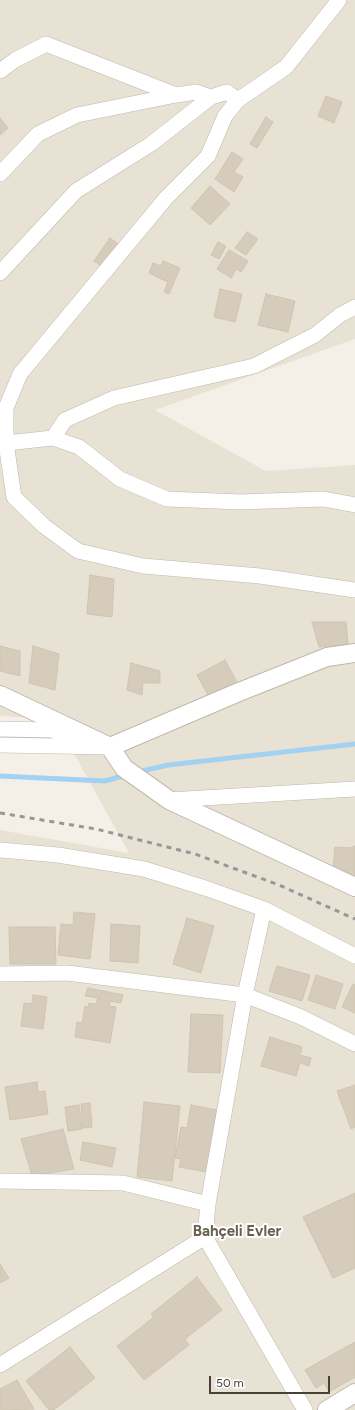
<!DOCTYPE html>
<meta charset="utf-8">
<style>
body{margin:0}
#map{position:relative;width:355px;height:1410px;overflow:hidden;background:#f4f0e7;font-family:Figtree,sans-serif}
canvas{display:block}
.scale{position:absolute;left:209px;top:1376px;width:121px;height:18px;box-sizing:border-box;border:2px solid #474136;border-top:0;padding-left:5px;font-size:12px;line-height:14px;white-space:nowrap;color:#474136;-webkit-text-stroke:3px #fff;paint-order:stroke}
</style>
<div id="map">
<canvas width="355" height="1410"></canvas>
<div class="scale">50 m</div>
</div>
<script>
const ctx = document.querySelector('canvas').getContext('2d');
ctx.lineJoin = 'round';
function fillPath(path, color) { ctx.fillStyle = color; ctx.fill(path, 'evenodd'); }
const poly = rows => new Path2D(rows.map(r => 'M' + r).join(''));
function strokePath(path, color, width, dash) { ctx.strokeStyle = color; ctx.lineWidth = width; ctx.lineCap = dash ? 'butt' : 'round'; ctx.setLineDash(dash || []); ctx.stroke(path); }
function label(font, color, halo, rows, align = 'center') {
  ctx.font = font + ' Figtree,sans-serif'; ctx.lineWidth = 4; ctx.setLineDash([]); ctx.textBaseline = 'middle'; ctx.strokeStyle = halo; ctx.fillStyle = color; for (const [text, x, y, turn = 0] of rows) {
    ctx.save(); ctx.translate(x, y); ctx.rotate((+turn || 0) * Math.PI / 180); ctx.textAlign = isNaN(turn) ? turn : align; if (halo) ctx.strokeText(text, 0, 0); ctx.fillText(text, 0, 0); ctx.restore();
  }
}
const residential = poly([
 [0,0,355,0,355,339,155,410,266,471,355,465,355,1410,0,1410,0,830,129,853,55,719,0,716]
]);
const stream = poly([
 [138,772,168,765,355,744],
 [0,776,105,781,126,775]
]);
const building = poly([
 [326,96,342,102,334,123,318,116,326,96],
 [266,117,273,122,257,148,250,144,266,117],
 [0,118,8,128,0,135,0,118],
 [232,152,243,159,234,172,243,177,234,192,215,179,232,152],
 [210,186,230,204,210,225,191,208,210,186],
 [247,232,258,239,246,255,235,248,247,232],
 [110,238,121,246,106,269,94,261,110,238],
 [218,242,226,246,219,259,211,255,218,242],
 [229,250,248,261,241,272,236,269,231,278,217,269,229,250],
 [163,261,180,268,169,294,164,292,168,282,149,273,153,263,161,266,163,261],
 [220,289,242,294,235,322,214,317,220,289],
 [266,294,295,301,288,332,258,325,266,294],
 [90,575,114,579,112,617,87,614,90,575],
 [312,622,346,622,348,644,319,647,312,622],
 [0,646,20,651,20,676,0,671,0,646],
 [33,646,59,654,55,690,29,683,33,646],
 [225,660,238,684,210,699,197,675,225,660],
 [131,663,160,671,160,683,143,683,142,695,127,690,131,663],
 [355,846,355,877,333,869,335,847,351,848,355,846],
 [74,912,95,914,90,959,58,955,61,924,73,925,74,912],
 [187,918,214,926,201,973,173,964,187,918],
 [111,924,140,926,138,963,110,961,111,924],
 [9,927,55,927,56,964,10,964,9,927],
 [277,966,310,975,302,1001,269,991,277,966],
 [316,975,343,984,335,1009,308,1000,316,975],
 [353,984,355,985,355,1013,342,1007,353,984],
 [88,988,123,995,121,1003,110,1001,109,1006,116,1007,110,1043,75,1037,77,1022,82,1023,85,1006,88,1007,89,1003,96,1004,98,998,85,996,88,988],
 [33,995,47,997,43,1029,21,1026,24,1003,32,1004,33,995],
 [191,1014,223,1015,220,1073,188,1072,191,1014],
 [270,1037,302,1047,300,1055,311,1058,309,1066,300,1063,296,1076,261,1066,270,1037],
 [37,1082,38,1092,45,1091,48,1114,10,1120,5,1087,37,1082],
 [355,1085,355,1127,351,1129,337,1091,355,1085],
 [144,1102,180,1106,172,1181,137,1177,144,1102],
 [90,1103,92,1127,83,1128,81,1104,90,1103],
 [79,1105,82,1129,68,1131,65,1107,79,1105],
 [191,1105,217,1110,212,1173,179,1167,181,1159,175,1158,181,1127,187,1128,191,1105],
 [63,1129,74,1169,32,1176,21,1139,63,1129],
 [83,1142,116,1148,112,1167,80,1160,83,1142],
 [355,1193,355,1268,333,1278,303,1217,355,1193],
 [0,1264,9,1278,0,1283,0,1264],
 [197,1277,222,1310,185,1339,189,1345,144,1380,117,1346,154,1317,151,1314,197,1277],
 [355,1342,355,1377,329,1392,324,1383,316,1388,305,1370,355,1342],
 [70,1347,95,1378,54,1410,49,1410,26,1381,70,1347],
 [17,1380,34,1409,0,1410,0,1389,17,1380]
]);
const minor = poly([
 [0,71,15,60,46,44,176,95],
 [238,100,225,116,208,156,166,198,20,374,6,408,6,443,14,497,44,526,78,551,143,566,260,576,355,590],
 [0,174,38,134,77,115,176,95,196,92,211,97],
 [0,273,76,191,151,144,211,97,227,92,238,100,286,67,339,0],
 [53,438,65,420,114,398,254,366,315,335,340,315,355,307],
 [6,443,53,438,79,447,120,479,167,499,241,502,323,499,355,505],
 [0,729,52,730,74,737],
 [0,745,109,747],
 [169,800,355,789],
 [0,850,58,855,144,869,205,888,264,909,355,956],
 [264,909,245,995,208,1204,205,1237,305,1410],
 [0,974,67,973,245,995,301,1017,355,1044],
 [0,1181,123,1183,208,1204],
 [0,1365,205,1237]
]);
const tertiary = poly([
 [0,695,110,747,124,768,169,800,355,887],
 [110,747,239,692,327,657,355,653],
 [327,1410,355,1393]
]);
const rail = poly([
 [0,813,96,829,195,854,279,885,355,919]
]);
const districtNames = [
 ["Bahçeli Evler",237,1232]
];
fillPath(residential, '#e8e2d5');
strokePath(stream, '#a3d1f2', 5);
fillPath(building, '#d6ccbc');
strokePath(building, '#d1c4b0', 1);
strokePath(minor, '#c0b8aa', 16);
strokePath(tertiary, '#c0b8aa', 20);
strokePath(minor, '#fff', 15);
strokePath(tertiary, '#fff', 18);
strokePath(rail, '#979797', 3, [5, 5]);
label('bold 15px', '#6a5f4d', '#fff', districtNames);
</script>
